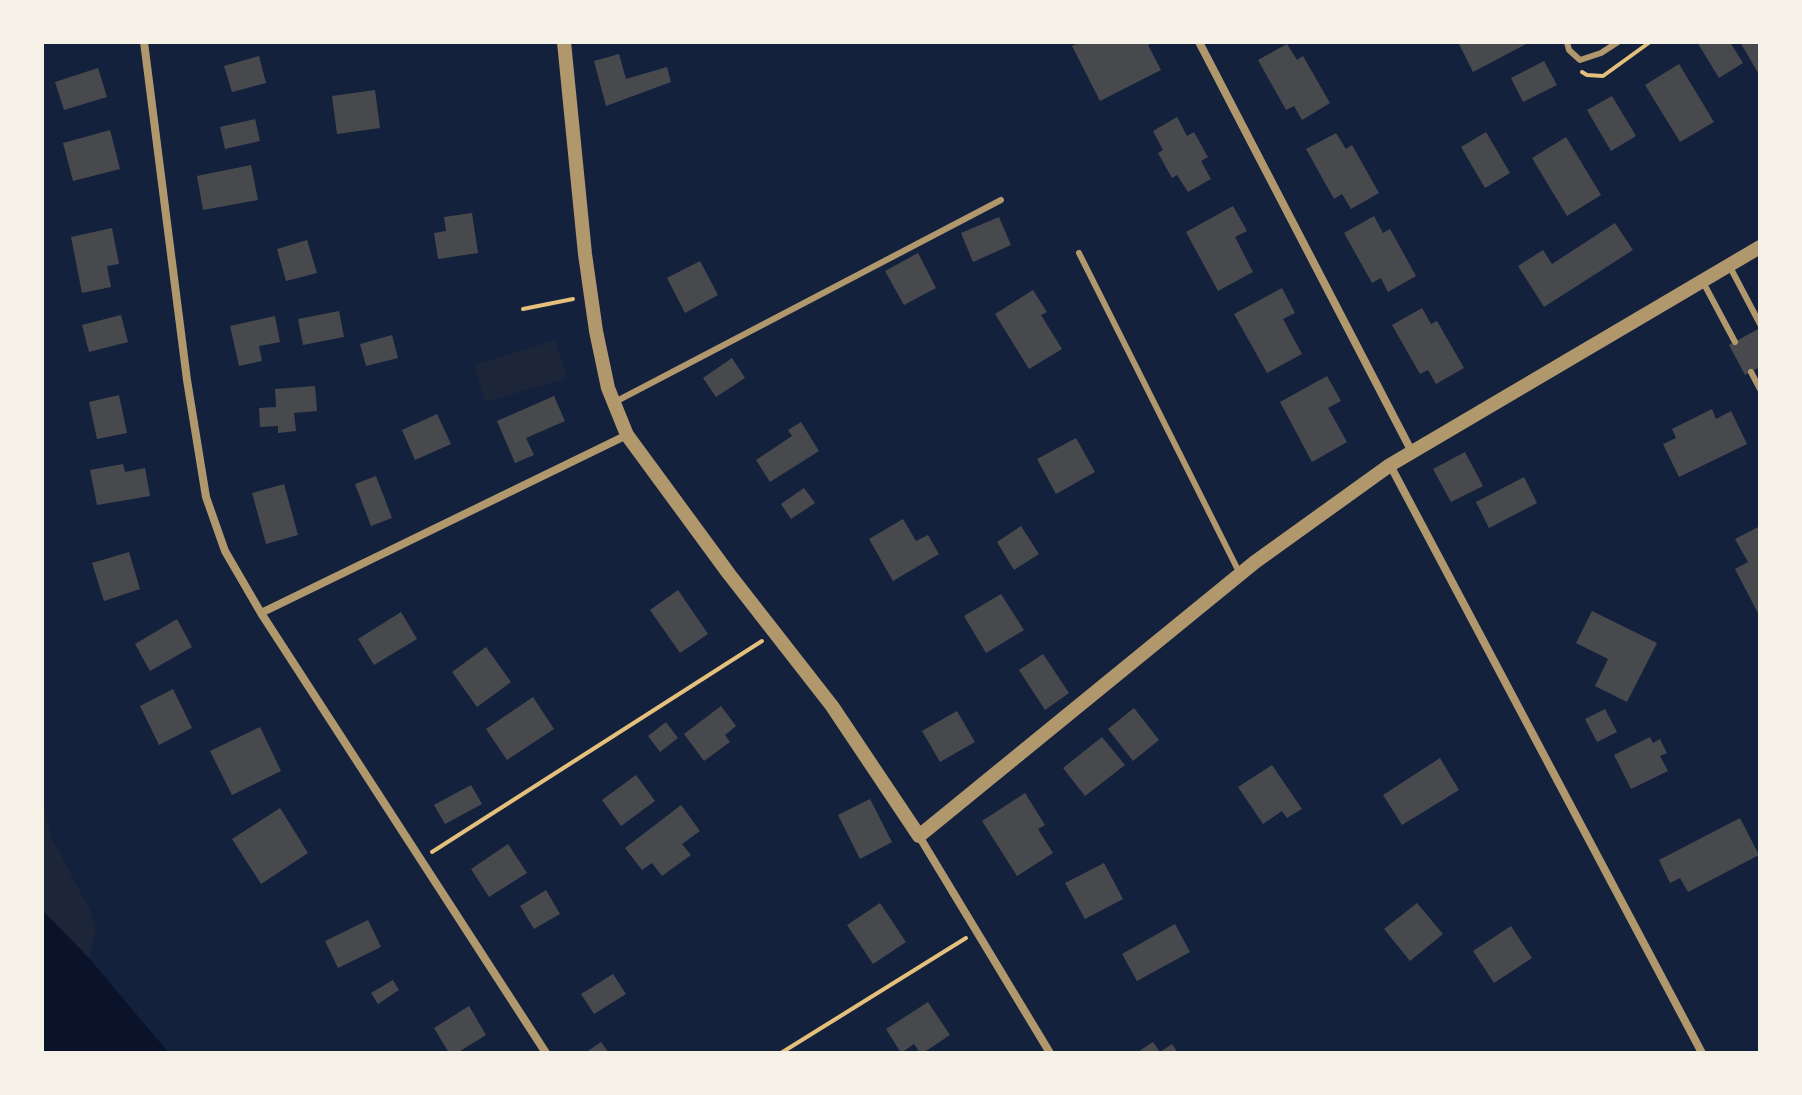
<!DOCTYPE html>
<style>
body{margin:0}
#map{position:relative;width:1802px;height:1095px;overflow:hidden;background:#14213d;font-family:Bitter,serif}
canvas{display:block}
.frame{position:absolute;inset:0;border:44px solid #f6f1e7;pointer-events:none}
</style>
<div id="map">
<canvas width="1802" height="1095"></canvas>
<div class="frame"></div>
</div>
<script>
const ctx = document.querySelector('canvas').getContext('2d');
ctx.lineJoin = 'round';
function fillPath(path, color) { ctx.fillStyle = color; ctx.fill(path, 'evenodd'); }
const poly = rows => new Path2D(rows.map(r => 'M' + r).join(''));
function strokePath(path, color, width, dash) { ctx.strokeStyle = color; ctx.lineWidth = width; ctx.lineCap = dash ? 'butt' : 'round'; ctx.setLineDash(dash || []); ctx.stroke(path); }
const green = poly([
 [555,340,567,378,485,402,474,365],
 [42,797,51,837,90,910,96,930,89,958,42,910]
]);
const water = poly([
 [42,910,89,958,169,1053,42,1053]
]);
const building = poly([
 [1080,42,1155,42,1148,45,1161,70,1100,101,1072,46],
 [1458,42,1530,42,1473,72],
 [1697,42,1730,42,1743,63,1719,78],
 [1740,42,1760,42,1760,76],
 [1287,44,1297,60,1303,56,1330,103,1302,120,1294,106,1286,110,1258,60],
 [619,54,626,79,667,67,671,82,606,106,594,61],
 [259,56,266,83,232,92,224,66],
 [1544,61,1557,85,1523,102,1511,78],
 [1679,64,1714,122,1680,142,1645,85],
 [98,68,107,97,64,110,55,82],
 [375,90,380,128,337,134,332,96],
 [1612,96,1636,136,1611,151,1587,110],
 [1177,117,1187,136,1194,132,1208,157,1201,161,1211,179,1188,192,1177,175,1172,178,1158,153,1163,150,1153,131],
 [255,119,260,141,225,149,220,127],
 [110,130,120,169,73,181,63,143],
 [1486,132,1510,173,1485,188,1461,147],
 [1336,133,1346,149,1352,145,1379,193,1351,209,1342,194,1334,199,1306,149],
 [1566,137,1601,195,1567,216,1532,158],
 [251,165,258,200,203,210,197,176],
 [1233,206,1247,231,1235,237,1253,272,1218,291,1186,232],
 [472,213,478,253,438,259,434,233,446,231,444,217],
 [1374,216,1383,233,1390,229,1416,276,1388,292,1381,278,1372,283,1344,233],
 [999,217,1011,245,973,262,961,233],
 [1615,223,1633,250,1544,307,1518,266,1543,250,1552,264],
 [112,228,119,264,107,266,111,287,82,293,71,237],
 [307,240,317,273,286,281,277,249],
 [918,253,936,288,904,305,885,271],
 [700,261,718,295,685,313,667,278],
 [1282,288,1295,313,1283,319,1302,354,1267,373,1234,314],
 [1033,290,1047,312,1041,315,1062,349,1029,369,995,314],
 [1422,308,1431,324,1437,321,1464,368,1436,384,1428,370,1420,374,1392,325],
 [339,311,344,337,303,345,298,319],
 [121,315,128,342,89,352,82,325],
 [275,316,280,342,259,346,262,361,239,366,230,326],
 [1760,328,1760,367,1745,375,1729,345],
 [392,335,398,358,366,366,360,344],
 [732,358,745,378,716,397,703,378],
 [1327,376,1341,401,1328,408,1347,442,1312,462,1280,402],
 [315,386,317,411,294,413,296,431,278,433,278,426,260,427,259,408,276,407,275,389],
 [119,395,127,433,97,439,89,402],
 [554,396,565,421,526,438,534,455,515,463,497,421],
 [1712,409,1716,419,1731,411,1747,444,1679,477,1663,444,1676,438,1672,429],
 [437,414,451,444,415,460,402,430],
 [801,422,819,451,770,482,756,460,792,436,788,430],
 [1076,438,1095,472,1056,494,1037,459],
 [1465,452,1483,486,1451,502,1433,469],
 [123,464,125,472,145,468,150,496,97,505,90,470],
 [376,476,392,518,371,526,355,484],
 [1524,477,1537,503,1489,528,1476,502],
 [284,484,298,535,266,544,252,493],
 [804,488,815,503,791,519,781,504],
 [903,519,916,541,928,535,939,554,893,581,869,539],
 [1021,526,1039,554,1014,570,997,542],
 [1760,526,1760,617,1735,569,1748,562,1735,539],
 [129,552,140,589,104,601,92,563],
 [678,590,708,634,680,653,650,610],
 [1001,594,1024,630,986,653,964,616],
 [1592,611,1657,643,1627,702,1595,686,1608,659,1576,643],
 [401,612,417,639,374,665,358,639],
 [177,619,192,647,150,671,135,644],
 [486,647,511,682,477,707,452,672],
 [1043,654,1069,693,1045,710,1019,670],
 [173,689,192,728,159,745,140,706],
 [533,697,554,729,507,760,486,729],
 [721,706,736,726,725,735,730,742,704,761,684,734],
 [1134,708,1159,740,1133,761,1108,729],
 [1605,709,1617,732,1597,742,1585,719],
 [957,711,975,742,940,762,922,731],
 [666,722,678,738,660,752,648,736],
 [260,727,281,771,232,795,210,751],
 [1102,737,1125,765,1085,796,1063,768],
 [1650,737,1653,743,1660,739,1667,753,1660,756,1668,771,1631,789,1614,755],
 [1440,758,1459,790,1402,825,1383,795],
 [1272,765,1302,809,1287,818,1282,811,1263,824,1238,787],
 [636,775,655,801,621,826,602,800],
 [471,785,482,804,445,824,434,805],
 [1025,793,1045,825,1038,829,1053,853,1017,876,982,821],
 [870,799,892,842,860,859,838,815],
 [681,805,700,831,682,844,691,855,662,876,652,863,642,870,625,848],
 [280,808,308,853,261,884,232,839],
 [1740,818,1759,855,1688,892,1680,878,1670,883,1659,860],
 [508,844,527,873,489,897,471,869],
 [1104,863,1123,899,1085,919,1065,883],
 [546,890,560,914,534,929,520,906],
 [880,903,906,942,873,964,847,925],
 [1417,903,1443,934,1410,961,1384,929],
 [368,920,381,947,338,968,325,941],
 [1175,924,1190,952,1137,981,1122,954],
 [1511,926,1532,958,1494,983,1473,951],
 [613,974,626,994,594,1014,581,994],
 [393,980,399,990,378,1004,371,993],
 [928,1002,950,1035,923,1053,920,1053,914,1044,901,1053,886,1029],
 [469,1006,486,1035,457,1053,449,1053,434,1028],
 [601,1042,609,1053,585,1053],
 [1153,1042,1160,1052,1172,1044,1178,1053,1136,1053]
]);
const path = poly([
 [1582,72,1587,75,1603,76,1650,42],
 [523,309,573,299],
 [432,852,762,641],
 [781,1053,966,938]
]);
const service = poly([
 [1567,42,1569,50,1580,60,1601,53,1618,42],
 [1079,253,1240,574],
 [1730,267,1760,324],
 [1703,282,1735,342],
 [1751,372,1760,389],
 [613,403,1001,200]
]);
const minor = poly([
 [144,42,187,380,206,497,225,551,261,613,546,1053],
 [1199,42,1412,452],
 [1390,465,1702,1053],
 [261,613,627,435],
 [919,836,1050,1053]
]);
const tertiary = poly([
 [564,42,585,254,596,331,608,388,627,435,729,574,832,706,919,836,1255,562,1390,465,1760,247]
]);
fillPath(green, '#1d2539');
fillPath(water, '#0b132b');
fillPath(building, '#48494c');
strokePath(path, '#e5c07b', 4);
strokePath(service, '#b1986c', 6);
strokePath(minor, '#b1986c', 8);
strokePath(tertiary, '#b1986c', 14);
</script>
